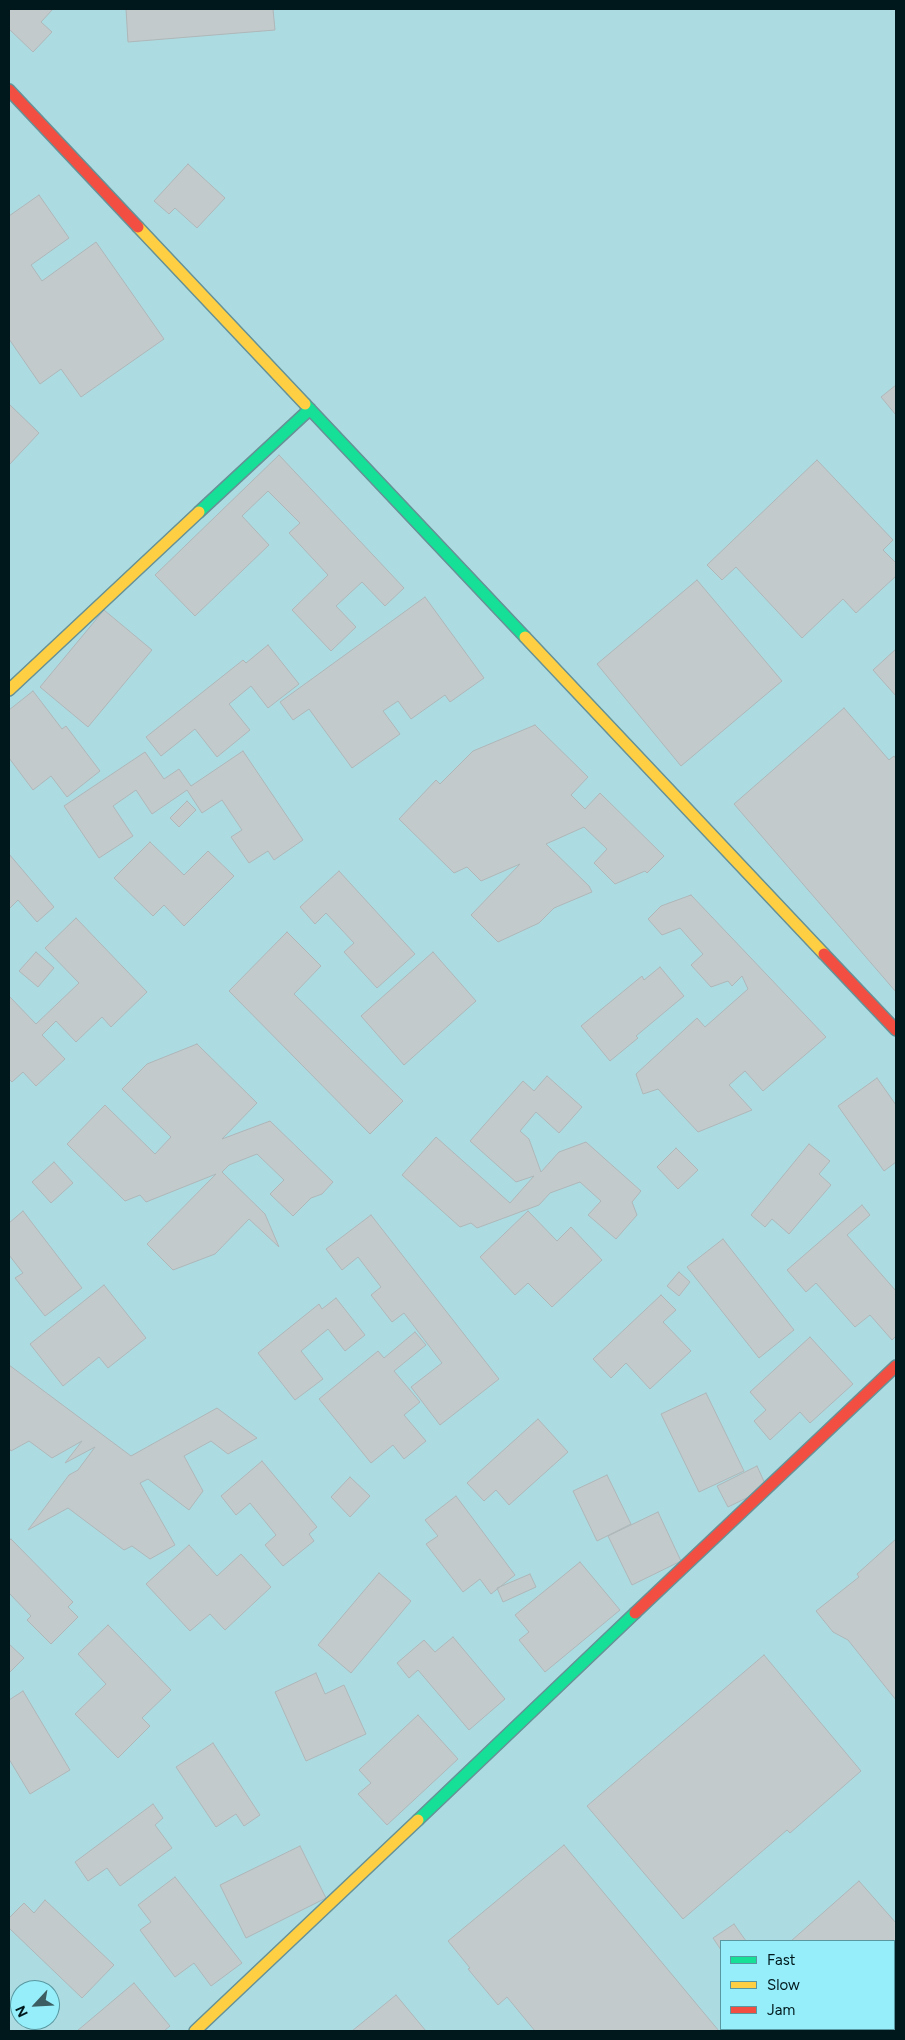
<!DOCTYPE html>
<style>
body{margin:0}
#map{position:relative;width:905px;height:2040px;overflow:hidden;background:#acdce2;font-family:Figtree,sans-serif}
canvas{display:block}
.frame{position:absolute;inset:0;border:10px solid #00181c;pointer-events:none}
.legend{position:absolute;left:720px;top:1940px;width:175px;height:90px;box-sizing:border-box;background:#95eef9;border:1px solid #5998a1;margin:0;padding:6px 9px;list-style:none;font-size:15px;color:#00181c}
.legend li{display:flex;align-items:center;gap:10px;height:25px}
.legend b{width:25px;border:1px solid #5998a1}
.north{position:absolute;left:10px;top:1980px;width:50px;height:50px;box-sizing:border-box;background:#95eef9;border:1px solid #5998a1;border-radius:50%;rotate:245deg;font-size:14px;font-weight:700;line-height:20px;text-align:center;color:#00181c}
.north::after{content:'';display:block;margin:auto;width:18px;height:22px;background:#3c5d61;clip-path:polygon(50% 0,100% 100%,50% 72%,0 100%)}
</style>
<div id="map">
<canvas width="905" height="2040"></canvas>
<div class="frame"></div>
<ul class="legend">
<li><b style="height:6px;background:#16e098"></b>Fast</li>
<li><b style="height:6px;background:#ffcf43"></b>Slow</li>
<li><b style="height:6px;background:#f24e42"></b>Jam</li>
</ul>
<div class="north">N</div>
</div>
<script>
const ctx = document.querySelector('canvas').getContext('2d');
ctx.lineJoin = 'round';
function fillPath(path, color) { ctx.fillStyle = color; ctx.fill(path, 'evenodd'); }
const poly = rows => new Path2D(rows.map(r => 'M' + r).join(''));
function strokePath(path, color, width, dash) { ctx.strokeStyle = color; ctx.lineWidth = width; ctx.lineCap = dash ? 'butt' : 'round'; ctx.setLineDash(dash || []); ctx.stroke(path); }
const building = poly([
 [9,9,53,9,41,22,52,32,33,52,9,29,9,9],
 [126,9,273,9,275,30,128,42,126,9],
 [188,164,225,198,197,228,175,208,169,214,154,201,188,164],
 [39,195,69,238,31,265,42,281,96,242,164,339,81,397,61,369,40,384,9,339,9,216,39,195],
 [896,385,896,415,881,397,896,385],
 [9,404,39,433,9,465,9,404],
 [279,455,404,588,385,606,362,582,336,606,356,627,331,651,292,610,328,575,289,533,300,523,268,491,242,516,269,545,195,616,155,575,279,455],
 [817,460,893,540,883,550,896,563,896,576,856,613,843,599,802,638,736,567,722,580,707,565,817,460],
 [697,580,782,681,681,766,597,664,697,580],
 [425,597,484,678,450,702,445,695,411,719,398,701,383,711,400,734,352,768,309,709,293,720,280,702,425,597],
 [104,610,152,650,88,727,40,687,104,610],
 [268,645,299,684,268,708,251,686,229,704,250,730,217,757,195,729,161,756,146,737,243,660,246,663,268,645],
 [896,649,896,696,873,670,896,649],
 [33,691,62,729,66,726,100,771,67,797,51,776,33,790,9,758,9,710,33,691],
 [844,708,889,760,894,756,896,759,896,992,734,804,844,708],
 [535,725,588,777,571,795,585,809,600,793,664,856,647,873,645,871,615,884,594,863,607,849,584,827,546,844,589,886,592,892,554,908,539,923,498,942,471,915,520,864,481,881,467,867,454,873,399,819,436,780,440,784,473,751,535,725],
 [243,751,303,840,274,860,268,851,249,863,231,837,242,830,222,800,202,813,187,790,152,814,136,790,113,806,133,836,99,858,64,806,145,752,164,779,179,769,191,786,243,751],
 [187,801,196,810,179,827,170,818,187,801],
 [150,842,184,875,208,851,234,876,184,926,164,905,153,916,114,878,150,842],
 [9,854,54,907,37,922,18,900,9,909,9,854],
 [339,871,415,954,377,988,344,952,354,943,326,913,315,924,300,907,339,871],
 [691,895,826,1037,763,1091,745,1071,729,1085,752,1110,698,1132,658,1089,643,1094,636,1074,697,1018,705,1027,748,989,742,976,732,986,728,981,711,987,691,965,703,954,680,928,662,935,648,919,661,906,691,895],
 [76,918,147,992,111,1027,102,1017,76,1042,56,1021,42,1035,65,1059,36,1086,23,1072,12,1082,9,1079,9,996,36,1024,79,983,45,948,76,918],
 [287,932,321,966,294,994,403,1101,370,1134,229,991,287,932],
 [36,952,54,968,38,987,19,971,36,952],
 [433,952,476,1001,404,1065,361,1016,433,952],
 [660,967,684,996,636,1036,638,1038,610,1061,581,1026,642,976,644,980,660,967],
 [197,1044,257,1103,222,1139,270,1121,333,1182,322,1194,311,1198,293,1216,270,1194,284,1180,257,1154,229,1165,222,1172,265,1214,279,1247,249,1219,215,1254,173,1270,147,1244,216,1174,146,1202,140,1195,125,1201,67,1144,105,1105,155,1154,171,1137,122,1089,147,1064,197,1044],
 [547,1076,582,1107,559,1133,536,1112,520,1131,529,1139,541,1172,559,1152,586,1142,641,1191,632,1202,637,1215,616,1239,588,1215,601,1201,580,1182,550,1193,539,1205,477,1228,471,1223,460,1227,402,1175,436,1137,510,1203,534,1176,516,1182,470,1141,523,1081,534,1091,547,1076],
 [877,1078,896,1105,896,1162,884,1171,838,1106,877,1078],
 [809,1144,830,1161,819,1174,831,1185,789,1234,772,1219,765,1227,751,1215,809,1144],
 [676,1148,698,1170,678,1189,657,1167,676,1148],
 [54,1162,73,1183,51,1203,32,1182,54,1162],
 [862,1205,870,1215,847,1235,896,1291,896,1336,892,1340,870,1315,855,1327,816,1283,806,1292,787,1270,862,1205],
 [23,1211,82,1288,45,1316,15,1278,23,1273,9,1255,9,1223,23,1211],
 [528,1211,557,1241,571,1227,602,1260,552,1307,528,1283,515,1295,480,1257,528,1211],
 [371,1215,499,1379,440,1425,411,1387,442,1363,404,1313,392,1322,371,1295,381,1287,358,1257,342,1270,326,1249,371,1215],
 [723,1239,794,1330,759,1358,687,1267,723,1239],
 [679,1272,690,1282,679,1296,667,1286,679,1272],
 [104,1285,146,1338,108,1368,99,1357,63,1386,30,1344,104,1285],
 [661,1295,676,1310,663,1322,691,1351,650,1389,626,1363,611,1378,593,1359,661,1295],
 [336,1298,365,1335,345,1351,328,1329,301,1351,323,1379,295,1400,258,1353,319,1304,322,1309,336,1298],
 [415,1332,426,1345,394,1371,420,1402,404,1415,426,1441,404,1459,393,1445,371,1463,319,1399,378,1351,384,1358,415,1332],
 [810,1337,853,1384,810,1423,800,1412,770,1440,754,1421,766,1410,750,1392,810,1337],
 [9,1365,131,1456,217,1408,257,1438,228,1454,211,1441,184,1456,203,1491,189,1510,148,1479,140,1483,175,1545,150,1559,132,1546,124,1550,68,1508,28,1530,69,1475,78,1470,95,1447,65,1463,82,1441,52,1458,29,1441,11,1451,9,1448,9,1365],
 [706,1393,744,1471,699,1492,661,1414,706,1393],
 [538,1419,568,1452,509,1505,496,1490,484,1501,467,1483,538,1419],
 [262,1461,317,1527,309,1534,314,1541,283,1566,265,1545,276,1535,250,1503,236,1515,221,1496,262,1461],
 [757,1466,767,1488,728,1507,717,1486,757,1466],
 [607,1475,631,1524,597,1541,573,1491,607,1475],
 [350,1477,370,1496,350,1517,331,1497,350,1477],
 [456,1496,515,1575,491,1594,480,1579,463,1592,426,1544,438,1536,425,1520,456,1496],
 [658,1512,681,1561,632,1585,608,1536,658,1512],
 [11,1539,73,1602,68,1607,78,1617,51,1644,27,1620,31,1616,9,1593,9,1541,11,1539],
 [896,1539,896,1700,848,1640,833,1632,816,1611,859,1577,857,1574,896,1539],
 [189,1545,217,1576,241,1554,271,1587,225,1630,210,1614,190,1631,146,1584,189,1545],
 [580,1562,620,1610,545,1672,519,1640,529,1632,515,1615,580,1562],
 [379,1573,411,1601,351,1673,318,1645,379,1573],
 [530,1574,536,1587,503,1602,497,1588,530,1574],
 [108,1625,171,1690,142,1718,150,1726,118,1758,75,1714,106,1684,78,1654,108,1625],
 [453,1637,505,1699,469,1730,418,1670,409,1678,397,1663,424,1640,435,1652,453,1637],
 [9,1644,24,1658,9,1673,9,1644],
 [764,1655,861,1771,790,1833,787,1830,683,1919,587,1806,764,1655],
 [316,1673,325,1694,344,1685,366,1734,306,1761,275,1692,316,1673],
 [23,1691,70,1770,30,1794,9,1759,9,1700,23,1691],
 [418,1715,458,1759,387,1825,358,1794,371,1783,359,1770,418,1715],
 [213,1743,260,1815,244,1826,236,1814,216,1827,176,1767,213,1743],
 [153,1804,163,1818,155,1825,172,1848,120,1886,107,1868,88,1881,75,1862,153,1804],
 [564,1845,719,2031,535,2031,507,1997,498,2005,468,1969,470,1968,448,1941,564,1845],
 [300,1846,326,1898,246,1938,220,1885,300,1846],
 [175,1877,242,1963,211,1986,194,1963,175,1977,140,1930,151,1922,138,1905,175,1877],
 [859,1881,896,1923,896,2031,789,2031,787,2029,894,2029,894,1941,791,1941,859,1881],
 [45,1900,114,1965,82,1998,9,1928,9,1918,24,1903,34,1913,45,1900],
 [734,1924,746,1941,721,1941,721,1950,713,1938,734,1924],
 [134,1983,170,2026,164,2031,77,2031,134,1983],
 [396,1995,426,2031,352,2031,396,1995]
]);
const fast = poly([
 [305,404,525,637],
 [199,512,310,409],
 [418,1820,635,1613]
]);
const slow = poly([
 [138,227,305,404],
 [525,637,824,954],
 [9,690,199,512],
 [195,2031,418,1820]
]);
const jam = poly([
 [9,90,138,227],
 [824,954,896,1030],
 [635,1613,896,1366]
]);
fillPath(building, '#c3cacc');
strokePath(building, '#aeb6b8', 1);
strokePath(fast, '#669196', 14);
strokePath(slow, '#669196', 14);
strokePath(jam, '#669196', 14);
strokePath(fast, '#16e098', 11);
strokePath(slow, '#ffcf43', 11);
strokePath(jam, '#f24e42', 11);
</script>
